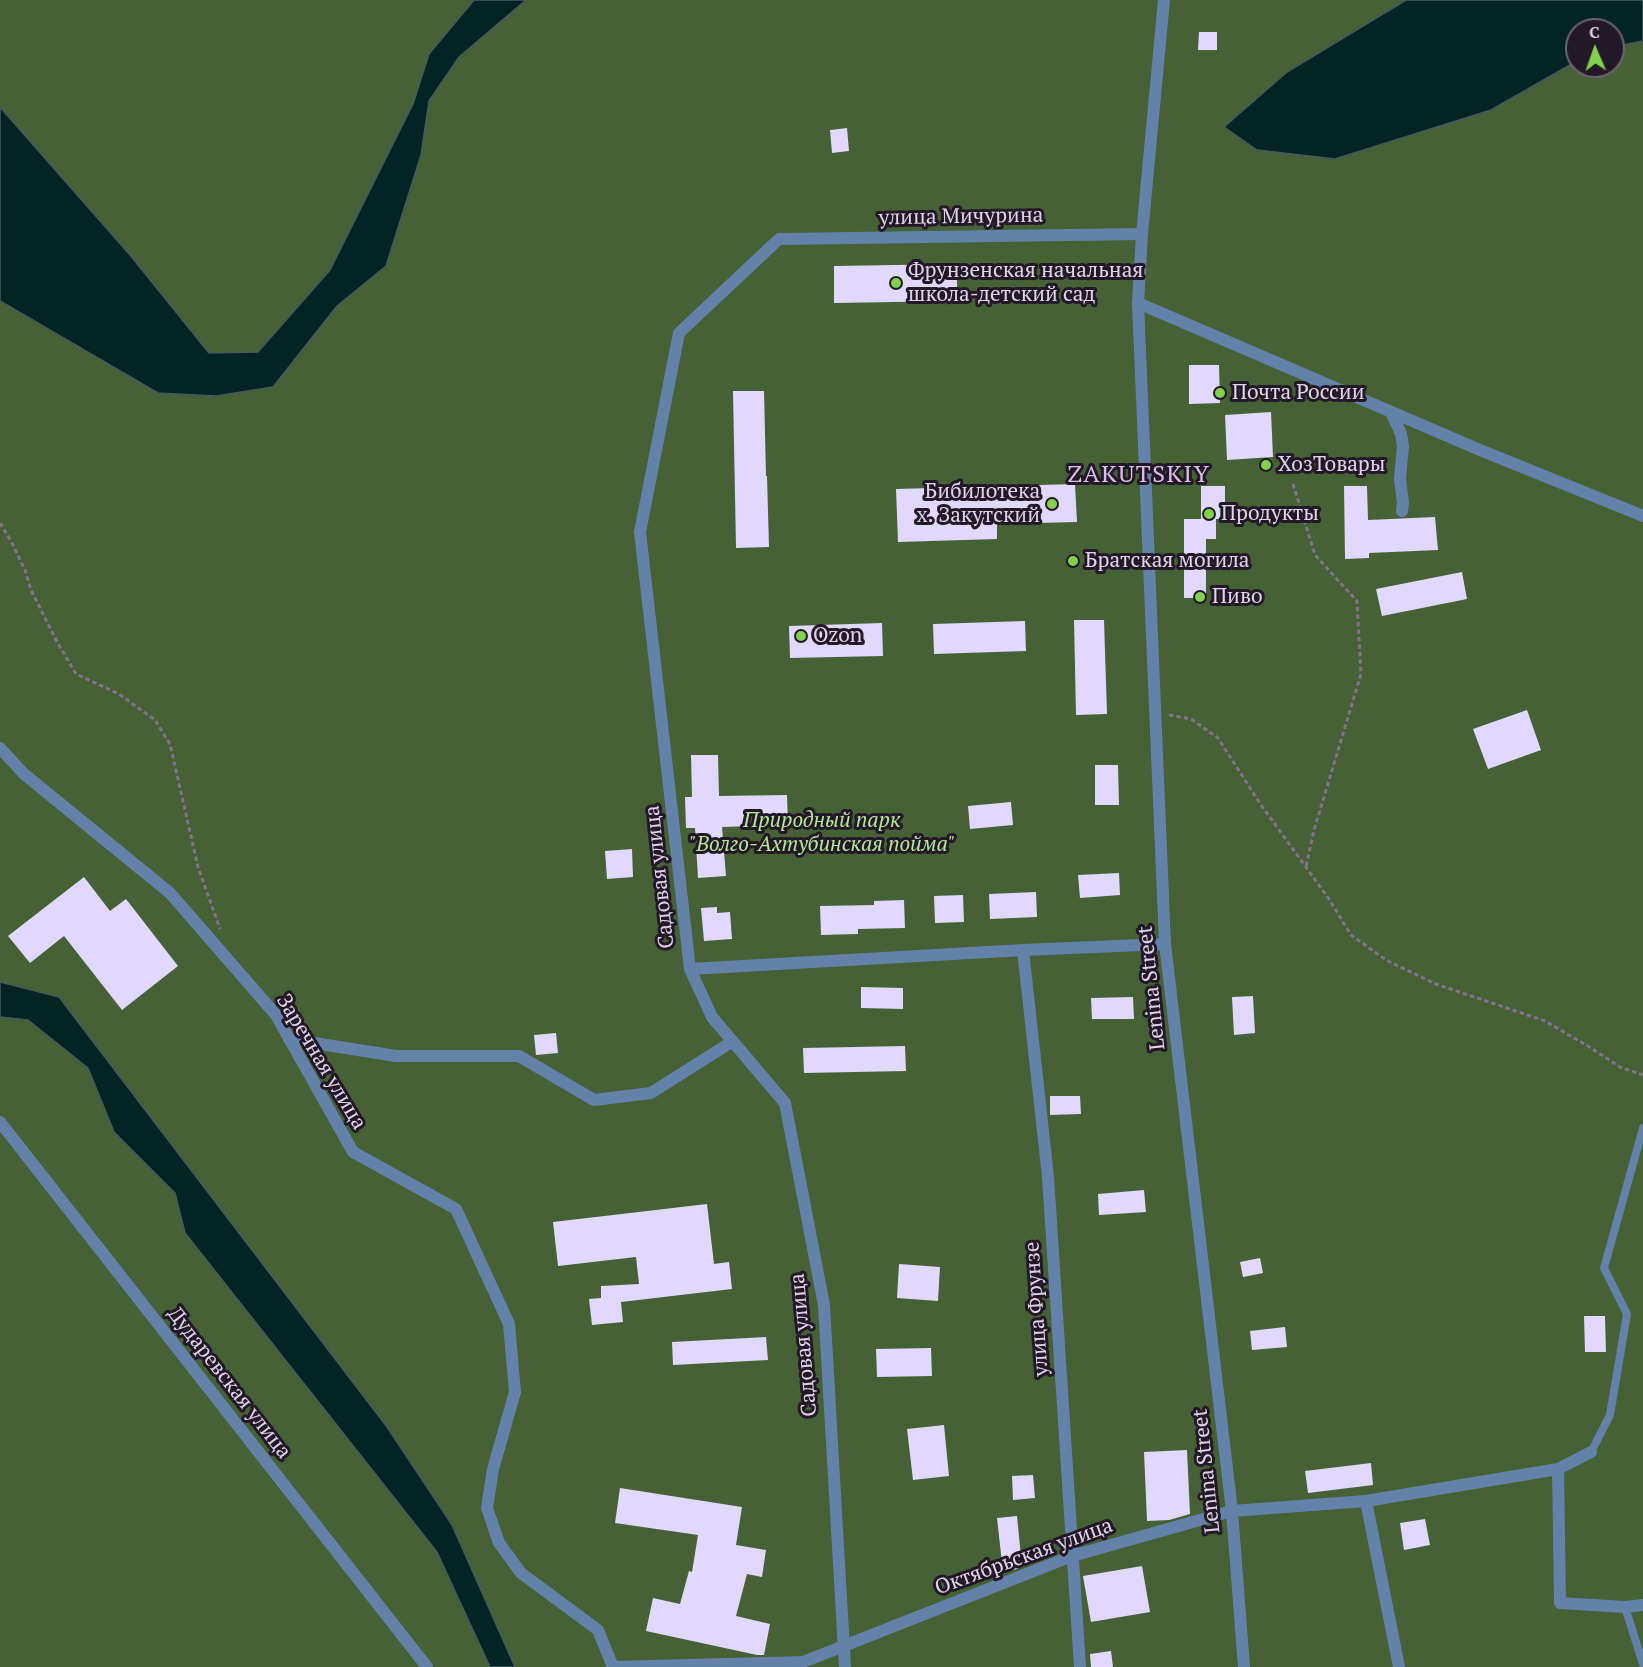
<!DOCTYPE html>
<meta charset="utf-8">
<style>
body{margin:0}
#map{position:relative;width:1643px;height:1667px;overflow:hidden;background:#412b4b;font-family:"PT Serif",serif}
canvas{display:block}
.north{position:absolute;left:1565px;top:18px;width:60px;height:60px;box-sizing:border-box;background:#221827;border:2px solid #6e6374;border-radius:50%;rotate:358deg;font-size:16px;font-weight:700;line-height:24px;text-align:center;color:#e1d4e8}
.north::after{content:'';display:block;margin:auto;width:21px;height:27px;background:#83d04e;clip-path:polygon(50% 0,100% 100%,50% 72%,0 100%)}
</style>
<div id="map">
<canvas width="1643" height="1667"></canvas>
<div class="north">С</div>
</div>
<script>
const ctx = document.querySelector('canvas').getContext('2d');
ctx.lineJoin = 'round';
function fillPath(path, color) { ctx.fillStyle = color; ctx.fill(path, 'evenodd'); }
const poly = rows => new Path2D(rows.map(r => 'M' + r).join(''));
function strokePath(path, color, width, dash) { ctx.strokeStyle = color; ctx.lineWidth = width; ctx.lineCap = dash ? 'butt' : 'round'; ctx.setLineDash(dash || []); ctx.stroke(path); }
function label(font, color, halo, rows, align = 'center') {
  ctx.font = font + ' "PT Serif",serif'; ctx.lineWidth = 6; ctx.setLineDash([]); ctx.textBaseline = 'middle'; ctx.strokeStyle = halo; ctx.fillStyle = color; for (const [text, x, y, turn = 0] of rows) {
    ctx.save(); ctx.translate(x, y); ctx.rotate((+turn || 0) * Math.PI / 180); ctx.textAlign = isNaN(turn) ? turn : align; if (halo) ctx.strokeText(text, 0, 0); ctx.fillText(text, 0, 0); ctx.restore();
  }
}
const green = poly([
 [0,0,1643,0,1643,1667,0,1667],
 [1577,30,1613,30,1613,66,1577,66]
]);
const water = poly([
 [474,0,526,0,459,57,429,101,421,155,386,266,337,306,273,387,216,396,158,393,0,301,0,107,130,255,209,353,258,352,330,270,413,104,429,54,474,0],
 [1406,0,1643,0,1643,41,1613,47,1613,30,1577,30,1577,61,1491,110,1335,159,1257,150,1224,127,1287,72,1406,0],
 [0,982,59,997,387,1427,452,1525,515,1667,490,1667,437,1552,185,1233,175,1193,114,1132,88,1068,28,1020,0,1017,0,982]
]);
const building = poly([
 [1199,32,1217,32,1217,50,1198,50],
 [847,128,849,151,832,153,830,130],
 [957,264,957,301,834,303,834,266],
 [1189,365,1219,365,1220,403,1189,404],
 [733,391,764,391,766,476,767,476,769,547,736,548],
 [1271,412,1273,457,1227,460,1225,415],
 [1075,484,1077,522,997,524,997,539,898,542,896,489],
 [1201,486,1225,486,1225,519,1216,519,1216,539,1206,539,1206,598,1184,598,1184,519,1201,519],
 [1344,486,1367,486,1368,520,1435,517,1438,550,1369,553,1369,558,1345,559],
 [1462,572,1467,599,1382,616,1376,589],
 [1074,620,1104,620,1107,714,1076,715],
 [1025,621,1026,651,934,654,933,624],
 [882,623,883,656,790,658,789,626],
 [1527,710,1541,750,1488,769,1473,729],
 [691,755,718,755,719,796,787,795,788,825,722,827,726,876,698,878,695,828,686,828,685,797,692,797],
 [1095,765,1118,765,1119,805,1095,805],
 [1011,802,1013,825,970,829,968,806],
 [632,849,633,877,607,879,605,851],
 [1119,873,1120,895,1080,898,1078,875],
 [84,877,110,911,126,899,178,966,122,1010,64,936,30,963,8,936],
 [1036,892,1037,917,990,919,989,894],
 [963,895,964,922,935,923,934,896],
 [904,900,905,928,858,929,858,934,821,935,820,906,874,905,874,901],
 [717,907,717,913,730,912,732,939,704,941,701,908],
 [861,987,903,988,903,1009,861,1008],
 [1253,996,1255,1033,1234,1035,1232,997],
 [1133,997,1134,1019,1092,1019,1091,998],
 [556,1033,558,1053,536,1055,534,1035],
 [905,1046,906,1071,804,1073,803,1048],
 [1050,1096,1080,1096,1081,1114,1050,1115],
 [1144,1190,1146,1212,1099,1215,1098,1194],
 [707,1204,714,1264,729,1262,732,1289,621,1302,623,1322,592,1325,589,1299,601,1298,601,1286,639,1284,636,1257,558,1266,553,1222],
 [1260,1258,1263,1273,1243,1277,1240,1262],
 [899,1264,940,1267,938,1301,897,1298],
 [1584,1316,1605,1316,1606,1352,1585,1352],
 [1285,1327,1287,1347,1252,1350,1250,1331],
 [766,1337,768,1360,673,1365,672,1342],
 [931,1348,932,1376,877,1377,876,1349],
 [944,1425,949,1476,913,1480,907,1429],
 [1187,1450,1190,1514,1169,1520,1147,1521,1144,1452],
 [1371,1463,1373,1485,1308,1493,1305,1471],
 [1033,1475,1035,1498,1013,1500,1012,1476],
 [620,1488,742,1507,736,1545,766,1550,762,1577,747,1574,736,1616,770,1624,764,1655,757,1655,646,1631,653,1598,680,1604,689,1571,692,1572,698,1535,615,1523],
 [1017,1516,1022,1567,1011,1571,1003,1572,997,1518],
 [1425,1519,1430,1545,1404,1550,1400,1523],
 [1142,1566,1150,1612,1091,1622,1083,1576],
 [1111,1651,1113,1667,1091,1667,1090,1654]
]);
const path = poly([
 [1293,484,1315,555,1357,601,1361,674,1314,830,1306,867],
 [0,523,11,541,25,570,31,590,56,640,76,674,119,694,155,720,170,744,198,867,220,929],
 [1169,715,1191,719,1218,738,1261,805,1329,899,1351,935,1386,960,1436,984,1545,1021,1588,1046,1620,1067,1643,1075]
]);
const service = poly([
 [1591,1452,1610,1415,1627,1314,1604,1268,1643,1128],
 [1625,1607,1643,1664]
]);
const minor = poly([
 [1138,303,1165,944,1232,1511,1244,1667],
 [1391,412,1401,434,1403,446,1400,479,1403,503,1402,511],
 [0,748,24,774,170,893,276,1015,353,1152,456,1209,509,1324,515,1392,493,1469,487,1508,499,1543,521,1573,598,1630,613,1667],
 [1023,950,1048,1177,1080,1667],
 [690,969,1023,950,1165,944],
 [289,1039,396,1056,519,1056,594,1100,651,1093,733,1041],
 [0,1122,427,1667],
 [1558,1469,1560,1603,1625,1607,1643,1605],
 [1366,1501,1399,1667],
 [614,1667,803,1662,1072,1556,1232,1511,1366,1501,1558,1469,1591,1452],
 [845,1667,824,1305,785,1103,712,1017,690,969,640,532,679,333,779,239,1142,234]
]);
const tertiary = poly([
 [1164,0,1142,234,1138,303,1480,450,1643,516]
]);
const markers = [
 [896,283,6,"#83d04e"],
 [1220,393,6,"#83d04e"],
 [1266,465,6,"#83d04e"],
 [1052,504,6,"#83d04e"],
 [1209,514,6,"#83d04e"],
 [1073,561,6,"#83d04e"],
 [1200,597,6,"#83d04e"],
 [801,636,6,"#83d04e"]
];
const streetNames = [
 ["улица Мичурина",961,217,-1],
 ["Садовая улица",660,877,-96],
 ["Lenina Street",1152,988,-96],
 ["Заречная улица",321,1062,59],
 ["улица Фрунзе",1037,1309,-94],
 ["Садовая улица",804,1345,-95],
 ["Дударевская улица",229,1383,52],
 ["Lenina Street",1207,1471,-96],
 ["Октябрьская улица",1024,1557,-20]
];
const poiNames = [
 ["Фрунзенская начальная",908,271],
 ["школа-детский сад",908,295],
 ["Почта России",1232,393],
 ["ХозТовары",1278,465],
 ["Бибилотека",1040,492,"right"],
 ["х. Закутский",1040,516,"right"],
 ["Продукты",1221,514],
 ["Братская могила",1085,561],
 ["Пиво",1212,597],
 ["Ozon",813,636]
];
const parkNames = [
 ["Природный парк",822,821],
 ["\"Волго-Ахтубинская пойма\"",822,845]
];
const quarterNames = [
 ["ZAKUTSKIY",1139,475]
];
fillPath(green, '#456135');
fillPath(water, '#042424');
strokePath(water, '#46595f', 1.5);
fillPath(building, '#e0d9fd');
strokePath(path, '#84728d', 3, [4.5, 3]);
strokePath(service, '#6482a9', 8);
strokePath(minor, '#6482a9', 12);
strokePath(tertiary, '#6482a9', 12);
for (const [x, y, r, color] of markers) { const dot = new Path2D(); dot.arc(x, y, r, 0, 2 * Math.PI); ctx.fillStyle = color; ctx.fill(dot); strokePath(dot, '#221827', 2); }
label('21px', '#e1d4e8', '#221827', streetNames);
label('21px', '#e1d4e8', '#221827', poiNames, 'left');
label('italic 21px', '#b4e896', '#221827', parkNames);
ctx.letterSpacing = '1.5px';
label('24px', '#d9bee6', '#221827', quarterNames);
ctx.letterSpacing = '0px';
</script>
